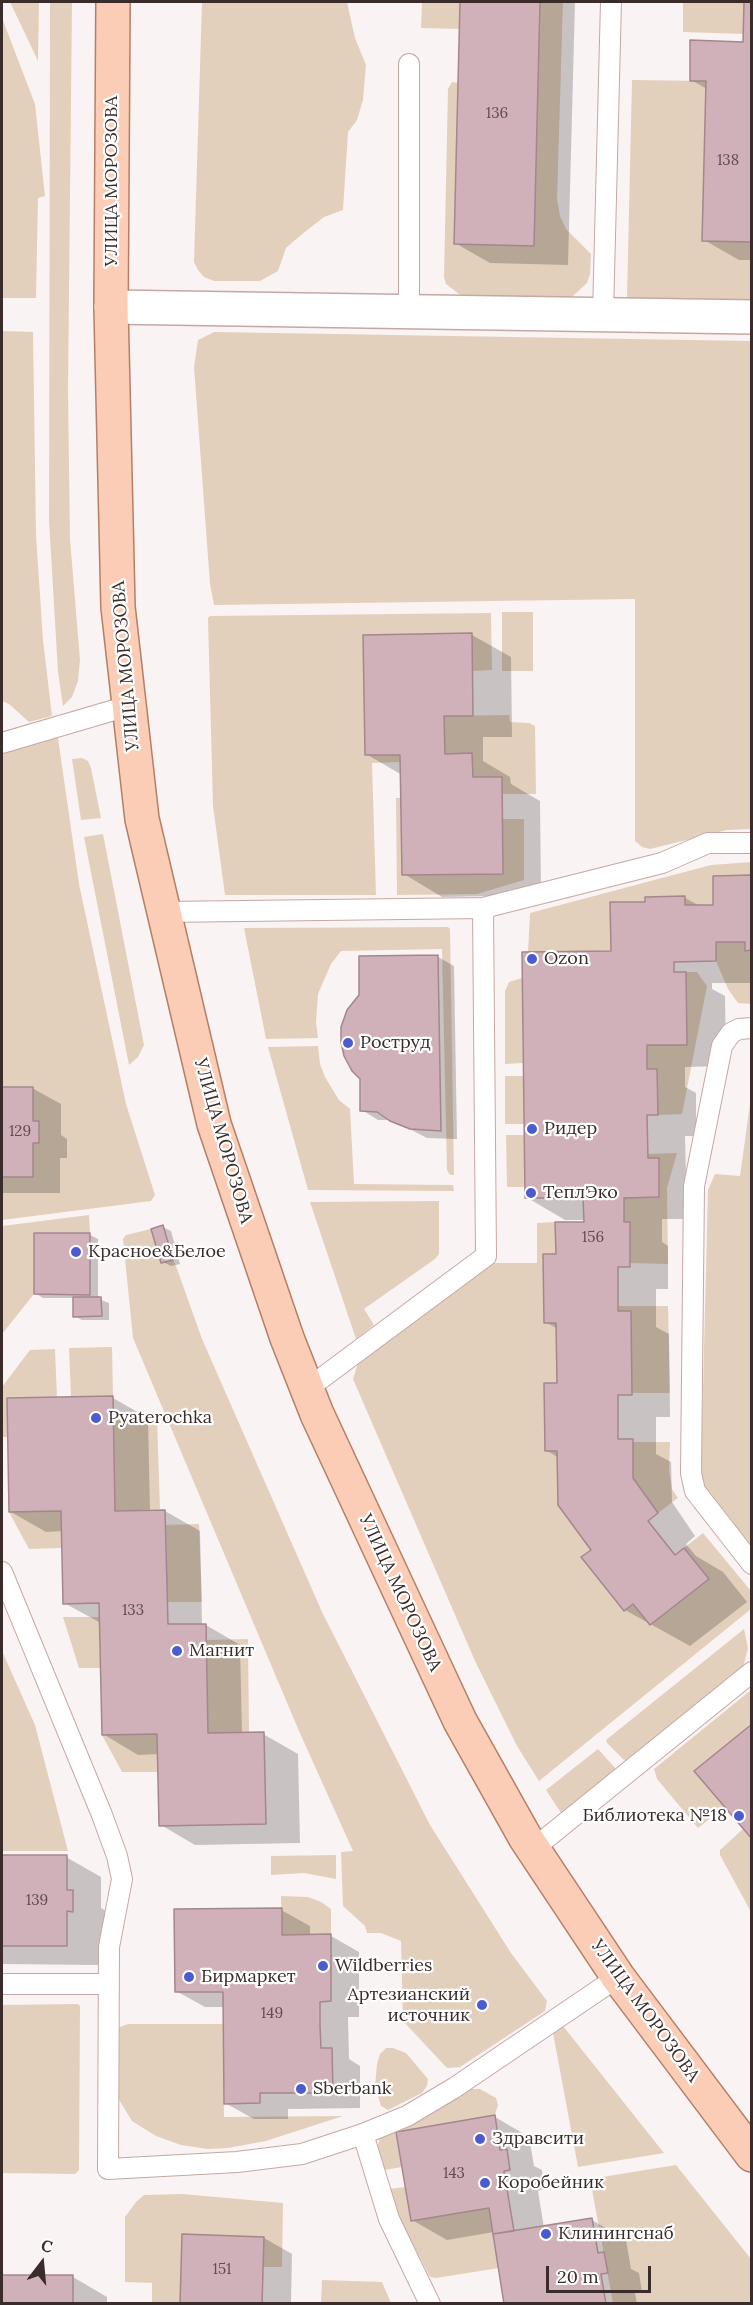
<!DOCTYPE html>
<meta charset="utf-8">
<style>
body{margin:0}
#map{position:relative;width:753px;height:2305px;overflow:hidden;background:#faf3f3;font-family:Lora,serif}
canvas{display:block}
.frame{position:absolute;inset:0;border:3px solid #392c2b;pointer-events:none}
.north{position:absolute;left:12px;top:2233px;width:60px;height:60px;-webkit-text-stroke:4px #fff;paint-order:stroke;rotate:16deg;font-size:16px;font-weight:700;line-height:24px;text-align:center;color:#392c2b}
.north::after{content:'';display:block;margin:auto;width:21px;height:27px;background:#392c2b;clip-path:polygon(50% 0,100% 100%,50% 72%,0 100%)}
.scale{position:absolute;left:546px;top:2266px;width:105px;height:27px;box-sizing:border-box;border:3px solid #392c2b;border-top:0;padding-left:8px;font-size:18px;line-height:21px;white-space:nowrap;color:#392c2b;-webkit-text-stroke:4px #fff;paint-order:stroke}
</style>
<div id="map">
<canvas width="753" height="2305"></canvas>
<div class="frame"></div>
<div class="north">С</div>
<div class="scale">20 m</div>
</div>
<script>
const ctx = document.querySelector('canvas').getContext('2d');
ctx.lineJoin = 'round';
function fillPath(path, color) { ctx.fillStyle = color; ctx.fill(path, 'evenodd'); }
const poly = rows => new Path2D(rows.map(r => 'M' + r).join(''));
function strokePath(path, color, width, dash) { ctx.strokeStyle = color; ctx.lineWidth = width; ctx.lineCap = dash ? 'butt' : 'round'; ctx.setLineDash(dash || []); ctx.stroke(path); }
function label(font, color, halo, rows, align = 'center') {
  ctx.font = font + ' Lora,serif'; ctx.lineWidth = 4.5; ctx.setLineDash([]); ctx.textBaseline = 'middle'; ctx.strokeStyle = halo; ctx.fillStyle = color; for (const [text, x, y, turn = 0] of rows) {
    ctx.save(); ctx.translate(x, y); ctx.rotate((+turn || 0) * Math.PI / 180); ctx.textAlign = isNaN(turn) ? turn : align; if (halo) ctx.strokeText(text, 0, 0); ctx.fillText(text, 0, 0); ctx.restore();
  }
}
const green = poly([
 [10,2,39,2,38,61],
 [50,2,72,2,68,390,70,539,80,660,78,681,72,697,63,706,58,672,49,520],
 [202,2,347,2,355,38,366,65,363,100,357,120,348,132,343,210,324,217,301,235,286,248,278,271,260,281,214,281,204,277,198,270,194,262],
 [422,2,460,2,459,29,421,28],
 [540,2,563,2,557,199,560,216,566,229,591,254,590,274,587,283,573,296,566,299,469,297,459,294,446,284,444,277,448,89,452,82,458,83,454,244,533,246],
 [683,2,744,2,744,34,683,32],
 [2,18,35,104,45,196,38,198,36,298,2,298],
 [632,80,706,81,702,241,751,242,751,300,627,298],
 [2,331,33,332,36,535,43,640,52,716,29,722,9,704,2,701],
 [214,332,751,341,751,829,727,830,650,849,642,847,635,841,635,599,214,605,210,584,194,367,198,340],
 [502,612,533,612,533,671,502,671],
 [491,613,492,670,473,671,472,633,363,635,365,754,400,755,400,762,372,763,376,895,225,895,213,806,208,618,210,616],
 [509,715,510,722,529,723,535,726,536,794,502,794,473,777,472,753,445,754,444,716],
 [54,735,58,738,79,884,126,1104,155,1195,151,1201,2,1220,2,1177,32,1177,33,1143,39,1142,39,1122,33,1121,33,1087,2,1087,2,750],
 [82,758,88,761,91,768,101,818,81,820,72,759],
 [396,798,401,798,402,875,503,874,502,819,524,819,524,880,477,894,397,895],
 [103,834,144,1045,138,1057,129,1065,84,837],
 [751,862,751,875,713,876,713,905,685,905,685,896,645,897,645,902,610,902,611,951,528,952,530,913,711,865],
 [448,927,450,929,454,1175,450,1175,447,1170,442,949,341,951,331,964,318,994,316,1022,318,1038,266,1039,244,928],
 [716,942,745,942,745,950,751,950,751,1004,738,1003,728,989,716,961],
 [686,972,697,972,707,986,682,1114,658,1115,657,1070,647,1069,647,1045,687,1045],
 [522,978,523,1063,505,1064,505,991,509,982],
 [318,1046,320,1064,325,1077,339,1100,350,1109,354,1184,453,1185,454,1191,308,1190,268,1047],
 [505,1076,523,1076,524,1124,505,1124],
 [751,1097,751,1549,703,1486,701,1469,708,1190,715,1174,740,1176],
 [506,1135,524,1135,524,1187,507,1187],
 [677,1153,667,1188,668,1264,630,1263,630,1222,624,1222,624,1198,659,1197,659,1158,648,1158,648,1154],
 [439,1201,439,1254,435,1259,364,1309,374,1325,356,1339,310,1202],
 [89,1215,90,1233,34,1233,34,1294,2,1334,2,1226],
 [555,1222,556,1254,543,1255,544,1322,556,1323,557,1383,544,1384,545,1451,557,1451,591,1550,581,1558,623,1611,633,1604,650,1625,709,1579,684,1548,703,1533,751,1591,751,1609,539,1781,517,1746,475,1661,353,1379,357,1366,363,1357,489,1263,537,1263,537,1223],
 [151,1229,161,1262,173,1260,176,1266,202,1339,322,1612,430,1825,511,1953,547,2001,545,2011,460,2067,447,2068,403,2021,401,1941,381,1933,367,1933,365,1926,343,1906,341,1852,353,1851,299,1731,133,1338,123,1239,126,1235],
 [618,1306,668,1306,670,1393,632,1393,631,1311,618,1311],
 [112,1347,113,1396,71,1397,69,1348],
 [55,1349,57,1398,8,1437,2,1437,2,1387,30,1350],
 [157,1419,160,1509,115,1511,114,1420],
 [633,1442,670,1442,669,1470,672,1489,678,1498,658,1513,633,1478],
 [61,1511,62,1548,29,1549,9,1512],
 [199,1524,202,1602,167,1602,166,1525],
 [63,1617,99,1617,100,1668,79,1668],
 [744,1629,748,1648,743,1668,626,1762,607,1743,606,1740],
 [248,1639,249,1733,208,1733,206,1640],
 [2,1651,35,1725,68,1851,2,1851],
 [751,1690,751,1724,695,1771,725,1807,698,1828,657,1779,654,1769],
 [157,1734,158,1772,122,1772,102,1735],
 [598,1749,617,1770,563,1816,546,1790],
 [743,1829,751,1839,751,1912,720,1855,720,1850],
 [336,1855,336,1879,304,1873,271,1875,271,1856],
 [281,1896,308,1897,321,1902,331,1909,331,1934,282,1935],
 [78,2004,80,2006,79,2170,75,2174,2,2173,2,2005],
 [128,2024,223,2024,224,2117,343,2116,266,2141,228,2148,208,2149,181,2145,156,2136,132,2121,115,2093,115,2032,120,2027],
 [563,2026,664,2153,578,2167,553,2033],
 [386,2048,393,2048,406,2053,428,2079,427,2086,422,2093,388,2110,381,2106,375,2086,377,2064,380,2054],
 [470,2089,480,2089,496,2098,498,2105,495,2115,396,2132,402,2167,384,2170,378,2145,381,2134],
 [676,2165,751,2259,751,2303,613,2303,590,2179],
 [405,2187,411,2221,489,2208,499,2268,436,2278,430,2277,400,2219,389,2189],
 [182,2194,283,2203,282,2267,263,2267,264,2237,183,2234,180,2303,152,2303,152,2283,125,2282,125,2217,136,2202,144,2195],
 [322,2280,382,2282,391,2303,321,2303]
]);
const shadow = poly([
 [462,2,575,2,568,265,490,263,455,243],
 [746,2,752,2,752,260,739,260,704,240,707,89,691,80,745,43],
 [472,635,511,657,512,737,483,737,483,761,510,777,511,784,540,801,541,895,442,897,404,874,402,775,366,754,365,636],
 [752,877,752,983,712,983,712,989,725,996,726,1066,685,1067,685,1087,696,1093,696,1136,685,1136,686,1175,697,1182,697,1219,662,1219,662,1242,668,1246,668,1289,656,1289,656,1327,669,1334,670,1417,656,1417,656,1454,671,1462,672,1502,695,1536,686,1544,696,1556,723,1572,747,1602,690,1646,625,1610,593,1550,559,1458,546,1450,558,1384,558,1329,545,1322,558,1256,585,1223,585,1220,565,1220,526,1197,612,952,646,904,646,898,685,898,700,906,715,906],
 [438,957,454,966,457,1139,427,1138,392,1120,378,1120,362,1110,361,996],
 [2,1088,32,1088,61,1104,61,1135,67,1139,67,1158,60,1158,60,1193,2,1193],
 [163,1227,171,1231,180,1264,171,1266,163,1262],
 [90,1235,98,1239,98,1299,109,1303,109,1320,82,1320,74,1316,75,1298,43,1298,35,1293],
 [113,1398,148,1418,150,1511,165,1511,200,1531,202,1625,206,1625,240,1645,242,1734,263,1734,298,1754,300,1843,195,1845,161,1825,159,1754,138,1755,103,1734,101,1623,64,1603,63,1531,46,1532,11,1512],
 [2,1857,66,1857,101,1877,101,1908,108,1912,108,1931,101,1931,101,1965,2,1964],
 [281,1910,310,1926,310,1936,331,1936,359,1952,359,2017,348,2017,349,2059,360,2066,360,2108,288,2109,288,2119,254,2119,225,2103,225,2007,205,2007,176,1991],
 [495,2117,529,2137,534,2166,542,2170,544,2189,538,2191,544,2228,592,2220,626,2240,631,2269,639,2273,642,2292,635,2293,637,2304,506,2304,494,2232,447,2240,412,2220],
 [264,2238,292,2254,291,2304,182,2304],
 [2,2276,73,2277,107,2297,107,2304,2,2304]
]);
const building = poly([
 [460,2,540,2,534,246,454,244,460,2],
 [744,2,752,2,752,242,702,241,706,81,690,81,690,40,743,42,744,2],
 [472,633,473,716,444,716,445,754,472,753,473,777,502,777,503,874,402,875,400,755,365,755,363,635,472,633],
 [752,875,752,950,745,951,745,942,716,942,716,961,674,962,674,972,686,972,687,1045,647,1045,647,1069,657,1069,658,1115,647,1115,648,1158,659,1158,659,1197,624,1198,624,1222,630,1222,630,1267,618,1267,618,1311,631,1311,632,1395,618,1395,618,1439,633,1439,633,1478,658,1513,648,1521,675,1555,684,1548,709,1579,650,1625,633,1604,624,1611,581,1557,591,1550,558,1505,557,1451,545,1451,544,1383,557,1383,556,1323,544,1323,543,1254,556,1254,555,1222,584,1222,583,1198,525,1198,522,952,611,951,610,902,645,902,645,897,685,896,685,905,713,905,713,876,752,875],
 [438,955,441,1131,410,1129,390,1121,377,1112,360,1111,360,1079,352,1071,344,1056,341,1042,341,1027,347,1010,359,995,359,956,438,955],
 [2,1087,33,1087,33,1121,39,1121,39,1143,33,1143,33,1177,2,1177,2,1087],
 [163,1225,173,1260,161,1263,151,1229,163,1225],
 [34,1233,90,1233,90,1295,34,1294,34,1233],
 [73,1297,101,1297,102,1316,73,1317,73,1297],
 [113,1396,115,1511,165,1510,168,1624,206,1624,208,1733,264,1732,266,1824,159,1826,157,1734,102,1735,99,1603,63,1604,61,1511,9,1512,7,1398,113,1396],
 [752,1724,752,1839,694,1771,752,1724],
 [2,1855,67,1855,67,1890,73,1890,73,1912,67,1911,67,1946,2,1946,2,1855],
 [282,1908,282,1935,331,1934,331,2001,320,2002,320,2026,321,2048,332,2048,333,2093,260,2093,260,2103,224,2104,223,1992,175,1992,174,1909,282,1908],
 [495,2115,500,2150,507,2149,510,2170,504,2171,514,2231,493,2234,489,2208,411,2221,396,2132,495,2115],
 [592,2218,598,2253,604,2252,608,2273,601,2274,606,2304,504,2304,493,2234,592,2218],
 [182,2234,264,2237,262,2304,180,2304,182,2234],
 [2,2275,73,2275,73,2304,2,2304,2,2275]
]);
const lane = poly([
 [409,312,409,64],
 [603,314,611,2],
 [2,743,128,706],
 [163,912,483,908,662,863,708,843,752,843],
 [752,1028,739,1029,731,1033,722,1046,694,1186,691,1473,695,1491,752,1564],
 [307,1389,486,1256,483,908],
 [2,1572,102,1815,117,1856,122,1879,109,1947,108,2169,237,2162,302,2154,363,2134,407,2116,454,2088,618,1977],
 [533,1849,752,1672],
 [2,1984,109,1984],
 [363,2134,389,2219,430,2304]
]);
const street = poly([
 [111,307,752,317]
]);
const primary = poly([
 [113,2,111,307,118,607,142,819,214,1124,287,1338,317,1414,460,1721,525,1837,618,1977,752,2155]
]);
const markers = [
 [532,959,6,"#4a5cd0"],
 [348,1043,6,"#4a5cd0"],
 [532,1129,6,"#4a5cd0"],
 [531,1193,6,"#4a5cd0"],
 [76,1252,6,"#4a5cd0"],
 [96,1418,6,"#4a5cd0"],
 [177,1651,6,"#4a5cd0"],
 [739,1816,6,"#4a5cd0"],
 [323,1966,6,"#4a5cd0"],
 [189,1977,6,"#4a5cd0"],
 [482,2005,6,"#4a5cd0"],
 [301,2089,6,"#4a5cd0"],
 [480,2139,6,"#4a5cd0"],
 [485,2183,6,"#4a5cd0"],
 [546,2234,6,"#4a5cd0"]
];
const numberNames = [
 ["136",497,114],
 ["138",728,161],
 ["129",20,1132],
 ["156",593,1238],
 ["133",133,1611],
 ["139",37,1901],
 ["149",272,2014],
 ["143",454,2174],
 ["151",222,2270]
];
const streetNames = [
 ["УЛИЦА МОРОЗОВА",112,181,-90],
 ["УЛИЦА МОРОЗОВА",126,666,-95],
 ["УЛИЦА МОРОЗОВА",223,1141,74],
 ["УЛИЦА МОРОЗОВА",400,1593,65],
 ["УЛИЦА МОРОЗОВА",645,2011,54]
];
const poiNames = [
 ["Ozon",544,959],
 ["Роструд",360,1043],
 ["Ридер",544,1129],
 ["ТеплЭко",543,1193],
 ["Красное&Белое",88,1252],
 ["Pyaterochka",108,1418],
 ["Магнит",189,1651],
 ["Библиотека №18",727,1816,"right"],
 ["Wildberries",335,1966],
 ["Бирмаркет",201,1977],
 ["Артезианский",470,1995,"right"],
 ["источник",470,2016,"right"],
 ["Sberbank",313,2089],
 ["Здравсити",492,2139],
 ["Коробейник",497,2183],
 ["Клинингснаб",558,2234]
];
fillPath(green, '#e3d0bc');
fillPath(shadow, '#0003');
fillPath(building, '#d1b1b9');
strokePath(building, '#a4868d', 1.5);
strokePath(lane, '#c6a7a3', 22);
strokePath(street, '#c6a7a3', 36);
strokePath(primary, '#b57f66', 36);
strokePath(lane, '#fff', 20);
strokePath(street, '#fff', 33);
strokePath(primary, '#fbcdb6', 33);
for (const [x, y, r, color] of markers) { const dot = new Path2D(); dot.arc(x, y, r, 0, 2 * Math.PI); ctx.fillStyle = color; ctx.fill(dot); strokePath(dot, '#fff', 2); }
label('15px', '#5f4d4e', null, numberNames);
label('18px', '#392c2b', '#fff', streetNames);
label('18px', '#392c2b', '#fff', poiNames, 'left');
</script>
